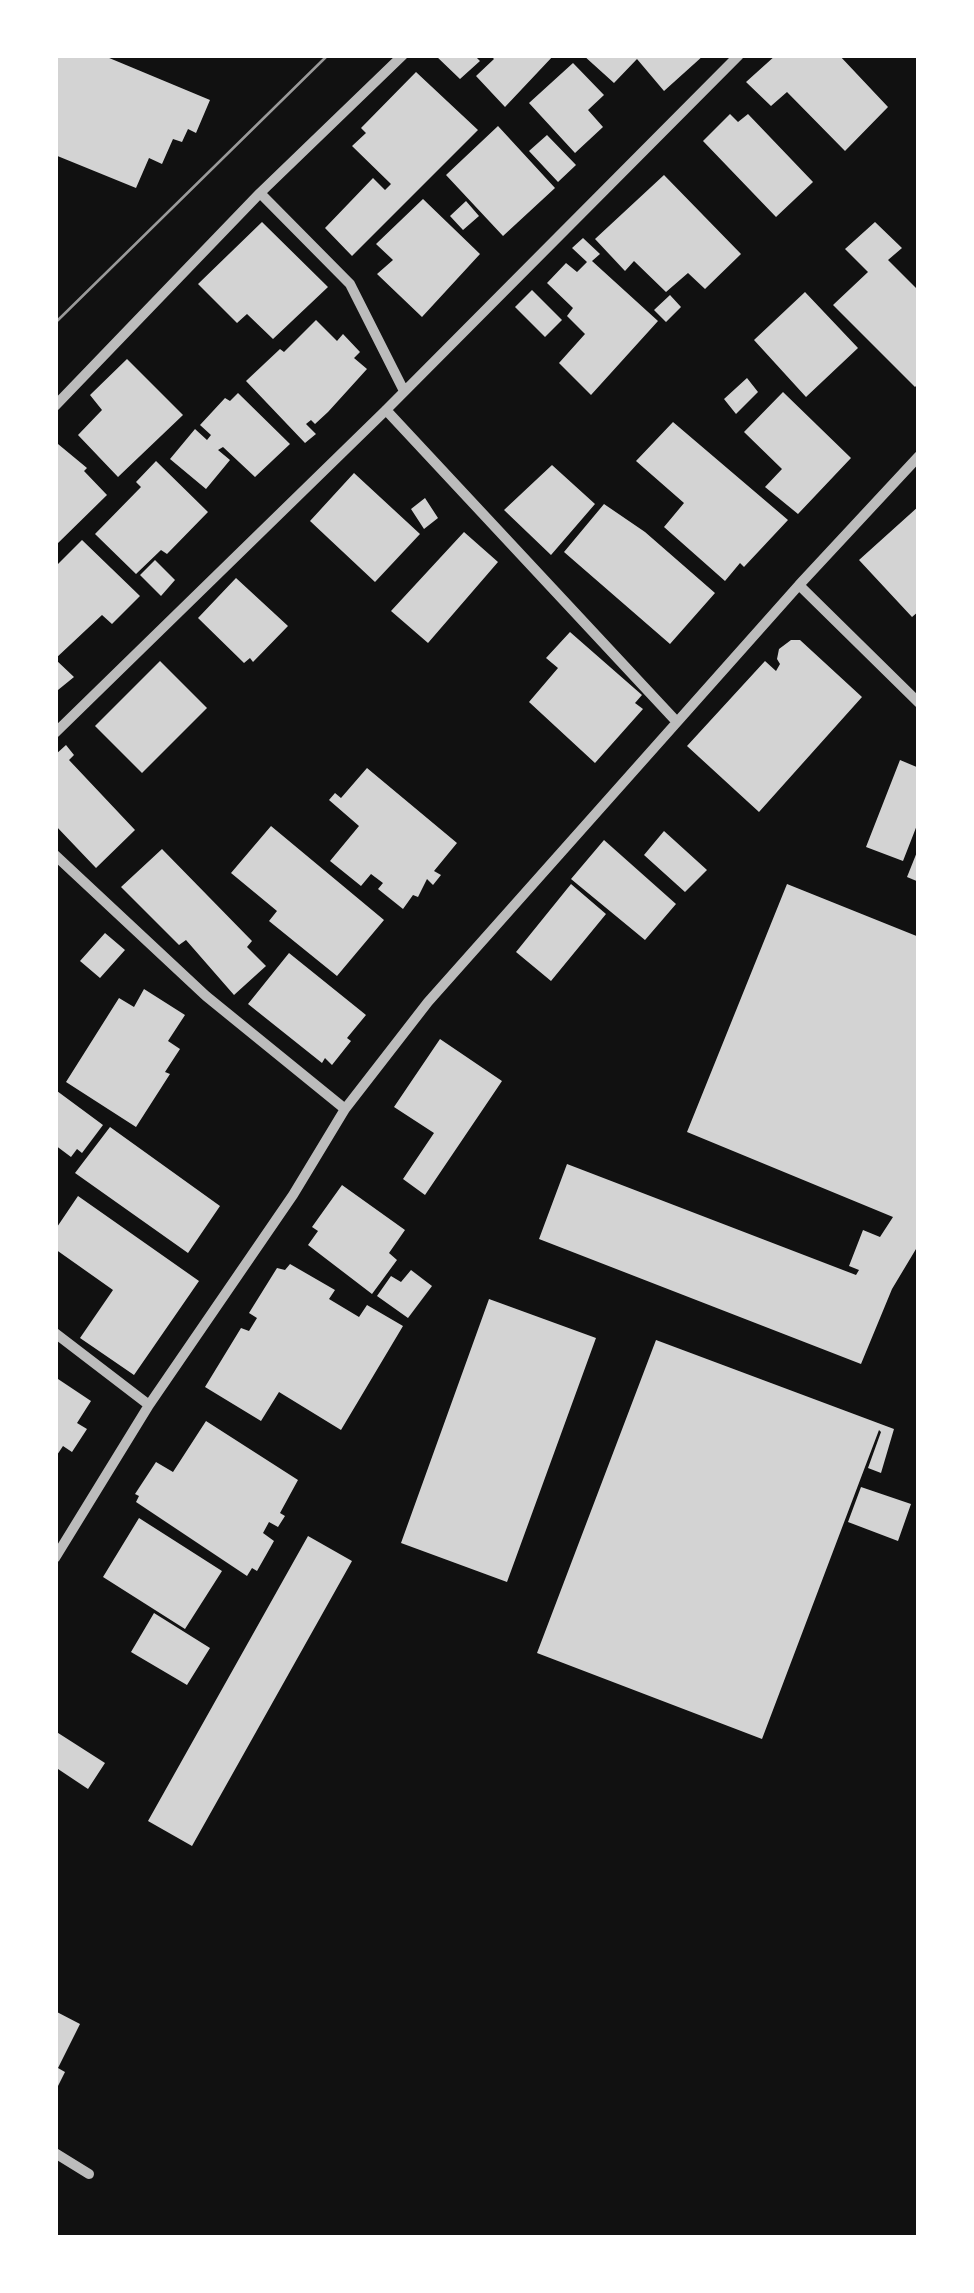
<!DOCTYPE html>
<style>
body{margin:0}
#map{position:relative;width:974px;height:2293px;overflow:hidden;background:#111;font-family:"Varela Round",sans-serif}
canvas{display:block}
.frame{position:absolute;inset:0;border:58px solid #fff;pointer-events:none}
</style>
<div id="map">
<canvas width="974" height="2293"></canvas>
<div class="frame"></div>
</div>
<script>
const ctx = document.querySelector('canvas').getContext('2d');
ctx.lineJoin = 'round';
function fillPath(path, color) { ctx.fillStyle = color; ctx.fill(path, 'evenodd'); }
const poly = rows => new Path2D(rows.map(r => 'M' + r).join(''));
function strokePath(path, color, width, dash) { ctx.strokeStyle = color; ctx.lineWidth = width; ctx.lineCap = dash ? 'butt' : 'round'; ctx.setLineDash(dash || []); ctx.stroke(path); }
const building = poly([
 [55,55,102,55,210,100,196,133,188,129,182,142,173,139,162,164,149,158,136,188,55,155],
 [435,55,474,55,480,61,460,79],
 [490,55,554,55,505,107,476,76,494,59],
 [583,55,704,55,664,91,637,59,614,83],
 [776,55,839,55,888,107,845,151,787,92,771,106,746,82],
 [573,63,604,95,588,110,603,127,575,153,529,103],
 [416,72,478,130,352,256,325,228,373,178,385,190,391,184,352,146,366,133,361,128],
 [730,114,738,122,748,114,813,182,776,217,703,141],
 [498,126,555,188,503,236,446,175],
 [547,135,576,165,558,182,529,151],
 [664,175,741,254,705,289,688,273,666,292,634,261,625,271,595,239],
 [423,199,480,254,422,317,377,274,393,260,376,244],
 [466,201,479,216,463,230,450,216],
 [262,222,328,287,273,339,247,314,237,323,198,284],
 [875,222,902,248,888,260,919,291,919,383,915,387,833,305,868,272,845,249],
 [583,238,600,254,592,261,658,321,591,395,559,363,585,334,567,316,573,308,547,283,566,263,577,272,587,262,572,248],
 [532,290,562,320,545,337,515,307],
 [805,292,858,348,806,397,754,340],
 [670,295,681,307,666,322,654,310],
 [316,320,337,341,343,334,360,352,354,358,367,369,328,412,315,424,311,420,306,424,316,434,305,443,246,381,280,349,284,352],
 [127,359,183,415,118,477,78,435,102,410,90,395],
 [747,378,758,392,736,414,724,399],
 [783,392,851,458,798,514,765,487,782,469,744,432],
 [238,393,290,444,255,477,223,447,218,450,230,460,206,489,170,459,195,429,207,440,211,435,200,425,225,398,230,401],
 [673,422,788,520,744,567,740,563,725,581,664,527,684,503,636,461],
 [58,444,87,468,84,471,107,495,55,546,55,447],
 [156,461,208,512,167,554,161,550,136,574,95,534,141,487,136,482],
 [552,465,595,504,551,555,504,510],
 [354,473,420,534,375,582,310,521],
 [425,498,438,518,424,529,411,509],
 [604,504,645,532,715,593,670,644,564,552],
 [919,506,919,611,912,617,859,560],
 [464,532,498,562,428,643,391,611],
 [82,540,140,596,112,624,102,615,55,659,74,677,58,690,55,687,55,567],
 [155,560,175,580,161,596,140,575],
 [236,578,288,626,253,662,250,658,244,663,198,618],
 [570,632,642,695,635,703,643,709,595,763,529,702,558,668,546,658],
 [791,640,800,640,862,697,759,812,687,746,765,661,776,671,780,664,777,659,779,649],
 [160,661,207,708,142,773,95,726],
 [66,745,74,755,69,760,135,830,96,868,55,825,55,755],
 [900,760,919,768,919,820,903,861,866,847],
 [367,768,457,843,434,871,441,875,433,885,427,879,418,897,413,895,403,909,378,889,383,883,371,874,361,886,330,861,359,826,329,800,335,793,341,798],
 [271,826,384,920,337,976,269,921,277,911,231,873],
 [664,831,707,870,685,892,644,855],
 [604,840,676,904,645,940,571,879],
 [919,847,919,882,907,877],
 [162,849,252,941,247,947,266,966,234,995,186,940,179,945,121,887],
 [571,884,606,914,551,981,516,952],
 [787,884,919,937,919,1244,892,1289,861,1364,539,1239,567,1164,856,1275,859,1270,849,1266,863,1230,880,1237,893,1217,687,1132],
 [105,933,125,950,100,978,80,961],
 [289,953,366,1015,347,1038,351,1041,332,1065,325,1058,322,1063,248,1004],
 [144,989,185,1015,168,1041,180,1049,165,1072,170,1074,136,1127,66,1082,119,998,134,1007],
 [440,1039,502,1081,425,1195,403,1179,434,1133,394,1107],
 [57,1091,103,1125,82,1153,77,1149,71,1157,55,1145],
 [110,1127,220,1206,188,1253,75,1173],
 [342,1185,405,1230,389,1253,397,1260,372,1294,308,1245,318,1231,312,1227],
 [78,1196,199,1281,134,1375,80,1338,113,1290,55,1249,55,1230],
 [290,1264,335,1290,329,1299,359,1317,367,1305,403,1326,341,1430,279,1392,261,1421,205,1387,241,1328,249,1331,257,1318,249,1313,277,1268,285,1270],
 [411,1270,432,1286,408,1318,377,1296,391,1276,401,1282],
 [489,1299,596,1338,507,1582,401,1543],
 [656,1340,894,1429,881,1473,868,1468,881,1432,879,1430,762,1739,537,1653],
 [55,1377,91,1401,77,1423,87,1429,72,1452,63,1446,55,1458],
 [206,1421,298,1480,280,1513,285,1516,278,1527,269,1522,263,1533,274,1541,257,1571,252,1568,247,1576,136,1502,139,1496,135,1494,156,1462,173,1472],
 [861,1487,911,1504,898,1541,848,1522],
 [139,1518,222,1571,185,1629,103,1577],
 [308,1536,352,1561,192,1846,148,1821],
 [154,1613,210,1648,187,1685,131,1652],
 [55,1731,105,1763,88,1789,55,1767],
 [55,2011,80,2024,58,2068,65,2072,55,2092]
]);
const minor = poly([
 [260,193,350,284,403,389],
 [55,406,260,193,403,55],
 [386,410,676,721],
 [799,585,919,703],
 [55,733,386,410,739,55],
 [55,855,206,996,345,1109],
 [55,1333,149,1405],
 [55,1558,149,1405,293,1195,345,1109,428,1002,799,585,919,456],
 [55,2153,89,2174]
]);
const tram = poly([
 [55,323,328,55]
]);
fillPath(building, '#d3d3d3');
strokePath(minor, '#bcbcbc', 10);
strokePath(tram, '#9a9a9a', 2.5);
</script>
